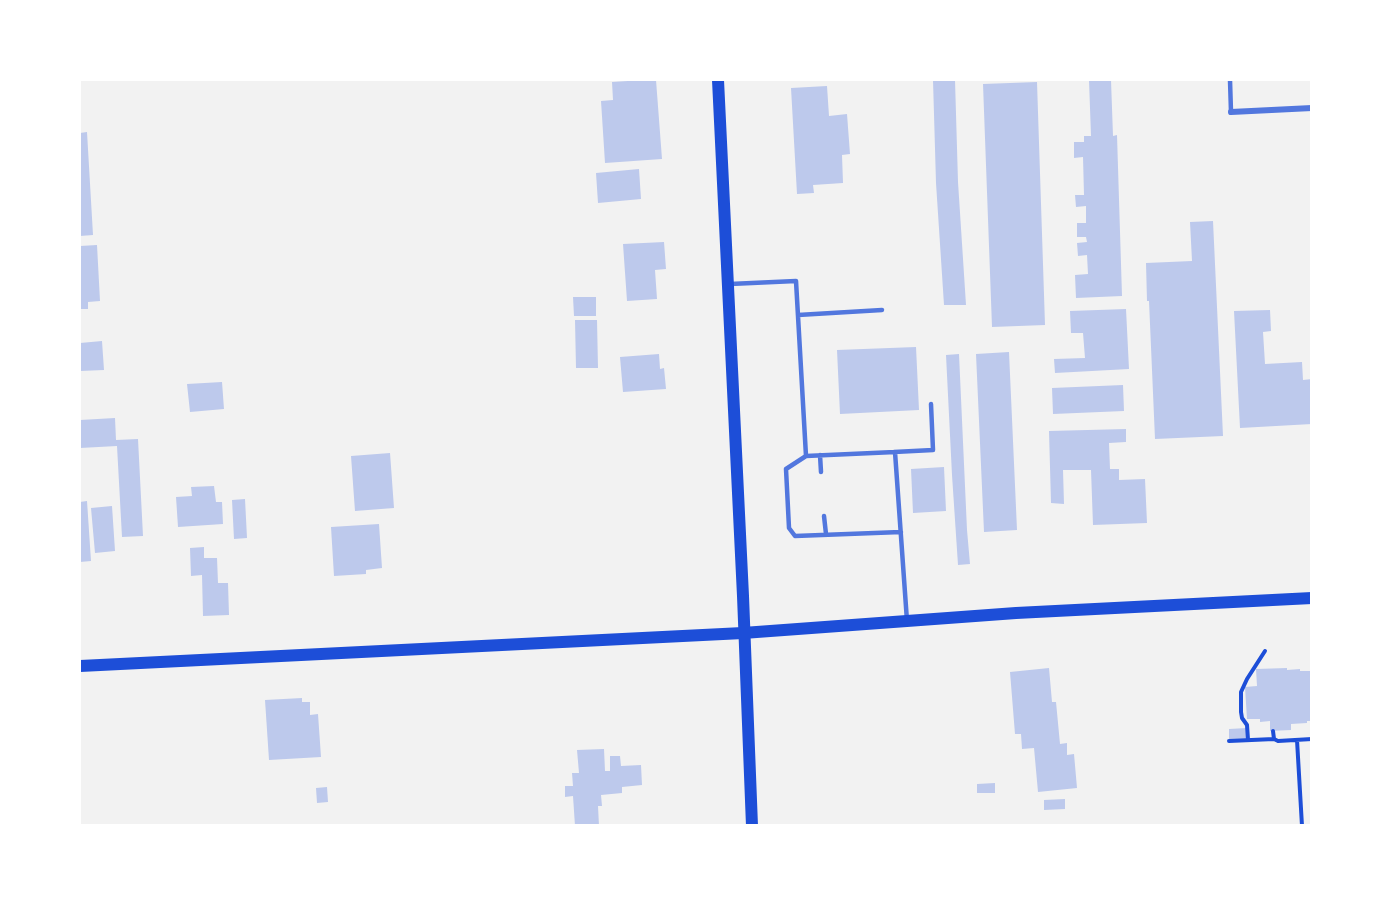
<!DOCTYPE html>
<style>
body{margin:0}
#map{position:relative;width:1391px;height:905px;overflow:hidden;background:#f2f2f2;font-family:Signika,sans-serif}
canvas{display:block}
.frame{position:absolute;inset:0;border:81px solid #fff;pointer-events:none}
</style>
<div id="map">
<canvas width="1391" height="905"></canvas>
<div class="frame"></div>
</div>
<script>
const ctx = document.querySelector('canvas').getContext('2d');
ctx.lineJoin = 'round';
function fillPath(path, color) { ctx.fillStyle = color; ctx.fill(path, 'evenodd'); }
const poly = rows => new Path2D(rows.map(r => 'M' + r).join(''));
function strokePath(path, color, width, dash) { ctx.strokeStyle = color; ctx.lineWidth = width; ctx.lineCap = dash ? 'butt' : 'round'; ctx.setLineDash(dash || []); ctx.stroke(path); }
const building = poly([
 [643,80,656,80,662,159,605,163,601,101,613,100,612,82],
 [933,80,955,80,958,182,966,305,944,305,936,183],
 [1089,80,1111,80,1113,136,1117,135,1122,296,1076,298,1075,275,1088,274,1087,255,1078,256,1077,243,1087,242,1086,237,1077,237,1077,223,1086,223,1086,206,1076,207,1075,195,1084,195,1083,157,1074,158,1074,142,1084,142,1084,136,1091,136],
 [1037,82,1045,325,992,327,983,84],
 [827,86,829,116,847,114,850,154,842,155,843,183,813,185,814,193,797,194,791,88],
 [87,132,93,235,80,236,80,133],
 [639,169,641,199,598,203,596,173],
 [1213,221,1223,436,1155,439,1149,301,1147,301,1146,263,1192,261,1190,222],
 [664,242,666,269,655,270,657,299,627,301,623,244],
 [97,245,100,301,88,302,88,309,80,309,80,246],
 [573,297,596,297,596,316,574,316],
 [1126,309,1129,369,1055,373,1054,359,1085,358,1083,333,1071,333,1070,311],
 [1270,310,1271,331,1263,332,1265,364,1302,362,1303,380,1312,379,1312,424,1240,428,1234,311],
 [575,320,597,320,598,368,576,368],
 [102,341,104,370,80,371,80,343],
 [916,347,919,410,840,414,837,350],
 [1009,352,1017,530,984,532,976,354],
 [659,354,660,369,664,368,666,389,623,392,620,357],
 [959,354,967,530,970,564,958,565,952,475,946,355],
 [222,382,224,409,190,412,187,384],
 [1123,385,1124,411,1053,414,1052,388],
 [115,418,116,440,138,439,143,536,122,537,117,446,80,448,80,420],
 [1126,429,1126,442,1109,443,1110,469,1119,469,1119,480,1145,479,1147,523,1093,525,1091,470,1063,470,1064,504,1051,503,1049,431],
 [390,453,394,508,355,511,351,456],
 [944,467,946,511,913,513,911,469],
 [214,486,216,502,222,502,223,524,178,527,176,497,192,496,191,487],
 [245,499,247,538,234,539,232,500],
 [87,501,91,561,80,562,80,502],
 [112,506,115,551,95,553,91,508],
 [379,524,382,568,366,570,366,574,334,576,331,527],
 [204,547,204,558,217,558,218,583,228,583,229,615,203,616,202,575,191,576,190,548],
 [1049,668,1052,702,1056,702,1060,744,1067,743,1067,755,1074,754,1077,788,1038,792,1034,748,1022,749,1021,734,1015,734,1010,672],
 [1287,668,1287,670,1300,669,1300,671,1312,671,1312,721,1307,721,1307,723,1291,724,1291,730,1270,731,1270,721,1260,722,1260,719,1247,719,1245,687,1257,686,1256,669],
 [302,698,302,702,310,702,310,715,318,714,321,757,269,760,265,700],
 [1247,728,1247,739,1229,740,1229,729],
 [604,749,605,771,610,771,610,756,620,756,621,766,641,765,642,785,622,787,622,793,601,795,602,806,598,806,599,826,575,826,573,796,565,797,565,786,573,786,572,773,579,773,577,750],
 [995,783,995,793,977,793,977,784],
 [327,787,328,802,317,803,316,788],
 [1065,799,1065,809,1044,810,1044,800]
]);
const path = poly([
 [1274,739,1278,741,1312,739],
 [1248,740,1247,725,1242,718,1241,712,1241,692,1247,679,1265,651],
 [1297,740,1302,826],
 [1229,741,1274,739,1273,731]
]);
const service = poly([
 [1230,80,1231,112],
 [730,284,796,281,806,456,895,452,907,621],
 [798,315,882,310],
 [894,452,933,450,931,404],
 [820,455,821,472],
 [806,456,786,469,789,528,795,536,901,532],
 [824,516,826,534]
]);
const minor = poly([
 [1231,112,1312,108]
]);
const secondary = poly([
 [718,80,743,596,752,826],
 [80,666,743,633,1016,613,1312,598]
]);
fillPath(building, '#bdc9ec');
strokePath(path, '#1d4ed8', 4);
strokePath(service, '#5277de', 4.5);
strokePath(minor, '#5277de', 6);
strokePath(secondary, '#1d4ed8', 12);
</script>
